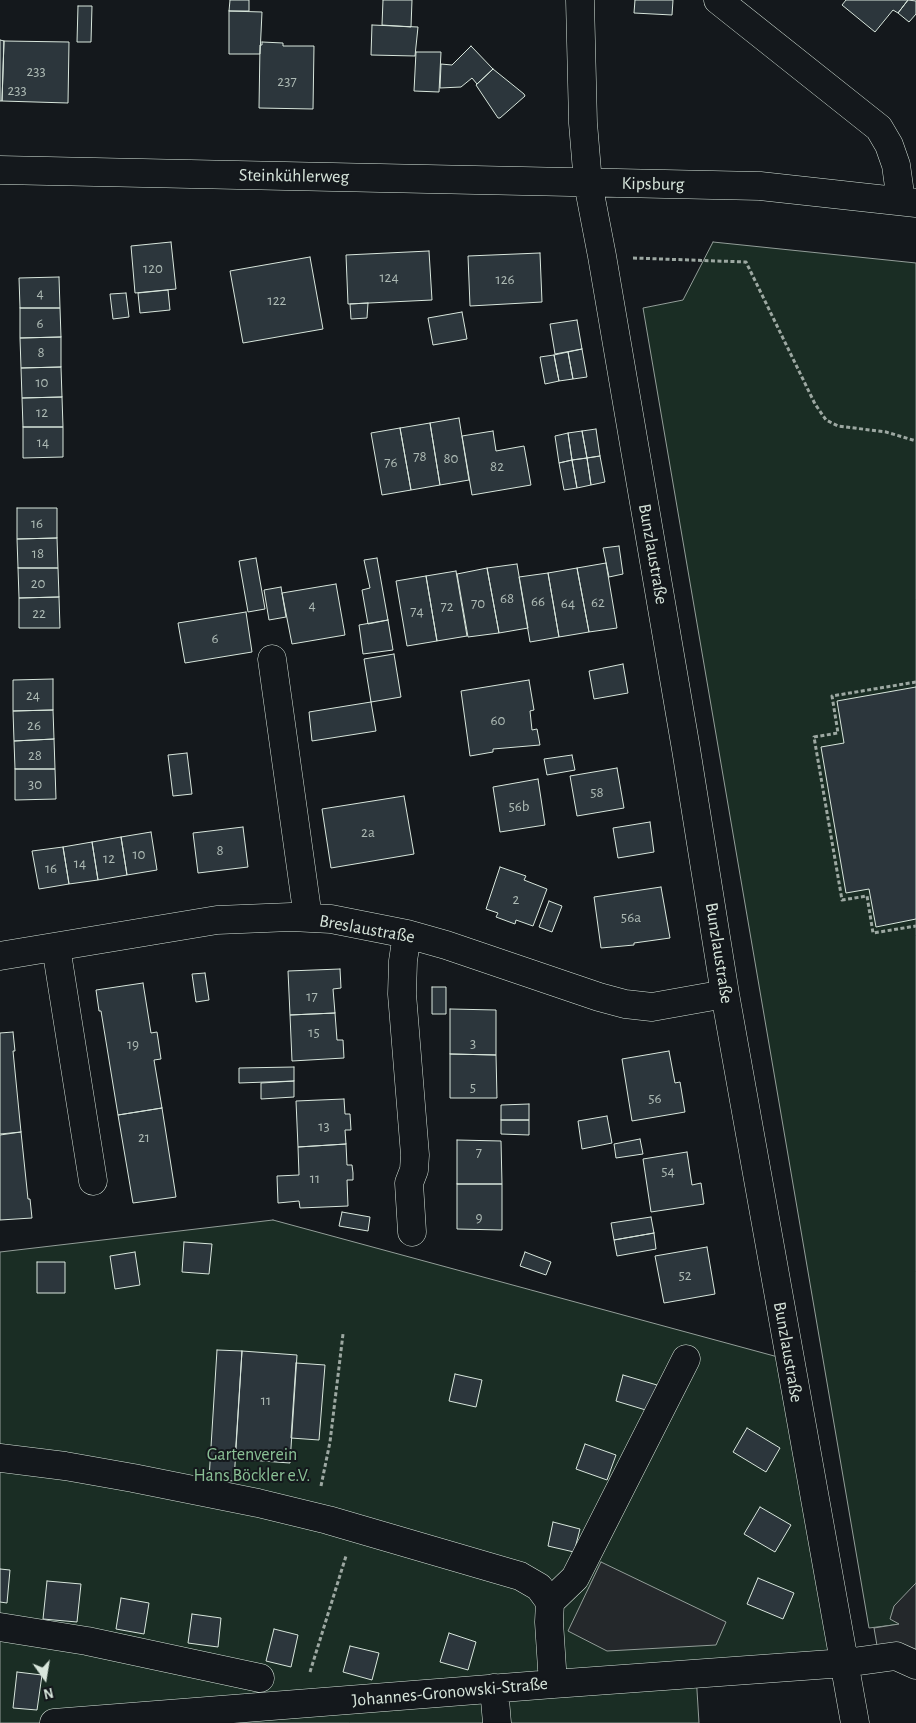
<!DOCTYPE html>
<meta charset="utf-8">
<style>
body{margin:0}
#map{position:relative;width:916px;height:1723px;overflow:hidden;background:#14181c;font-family:"Alegreya Sans",sans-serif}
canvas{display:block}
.north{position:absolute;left:20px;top:1653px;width:50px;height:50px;-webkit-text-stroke:4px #14181c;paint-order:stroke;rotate:167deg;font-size:14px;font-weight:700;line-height:20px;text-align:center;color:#d8e6dc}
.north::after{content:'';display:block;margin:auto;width:18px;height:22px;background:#d8e6dc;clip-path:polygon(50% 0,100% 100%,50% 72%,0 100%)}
</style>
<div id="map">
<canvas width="916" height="1723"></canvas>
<div class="north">N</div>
</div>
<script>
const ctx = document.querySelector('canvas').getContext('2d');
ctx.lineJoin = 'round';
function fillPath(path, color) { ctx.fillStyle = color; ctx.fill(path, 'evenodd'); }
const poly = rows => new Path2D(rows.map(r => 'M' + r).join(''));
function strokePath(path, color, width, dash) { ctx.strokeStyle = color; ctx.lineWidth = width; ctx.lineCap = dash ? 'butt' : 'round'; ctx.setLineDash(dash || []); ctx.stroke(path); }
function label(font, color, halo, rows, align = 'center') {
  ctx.font = font + ' "Alegreya Sans",sans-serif'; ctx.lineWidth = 4; ctx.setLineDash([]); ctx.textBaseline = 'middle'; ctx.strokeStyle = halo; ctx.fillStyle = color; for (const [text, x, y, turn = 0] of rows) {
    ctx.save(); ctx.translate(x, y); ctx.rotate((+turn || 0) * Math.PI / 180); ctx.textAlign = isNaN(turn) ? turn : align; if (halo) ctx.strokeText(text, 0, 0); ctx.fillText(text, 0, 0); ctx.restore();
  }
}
const green = poly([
 [713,242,916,263,916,1608,901,1624,869,1628,643,308,683,300,713,242],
 [273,1220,789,1360,845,1663,696,1674,699,1723,0,1723,0,1252,273,1220]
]);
const parking = poly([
 [601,1562,726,1622,716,1645,607,1651,568,1631,601,1562],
 [916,1583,916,1674,879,1657,874,1628,899,1624,890,1619,894,1606,916,1583]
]);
const building = poly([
 [230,0,249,0,249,11,229,11,230,0],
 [383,0,412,0,411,27,382,25,383,0],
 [635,0,673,0,672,15,634,13,635,0],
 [846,0,908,0,898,13,893,10,875,32,842,5,846,0],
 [908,0,916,1,916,14,909,22,898,13,908,0],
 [78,6,92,6,91,42,77,42,78,6],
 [229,11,262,12,260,54,229,54,229,11],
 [372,25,418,27,415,56,371,55,372,25],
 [0,40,4,41,2,101,0,101,0,40],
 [4,41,69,42,68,103,2,101,4,41],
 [262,42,283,43,283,46,314,46,313,109,259,108,260,45,262,45,262,42],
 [471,46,493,69,477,84,472,78,461,87,440,88,441,64,452,65,471,46],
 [416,52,441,52,439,92,414,91,416,52],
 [493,69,524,94,525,96,500,118,498,118,476,85,493,69],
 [171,242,176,289,135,293,131,246,171,242],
 [429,251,432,300,348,304,346,255,429,251],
 [540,253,542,302,470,306,468,256,540,253],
 [310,257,323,329,243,343,230,271,310,257],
 [59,277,60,308,20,308,19,278,59,277],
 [168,290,170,310,140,313,138,293,168,290],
 [126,293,129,317,113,319,110,294,126,293],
 [368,303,367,318,351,319,350,304,368,303],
 [20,308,60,308,61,337,20,338,20,308],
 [462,312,467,339,433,345,428,318,462,312],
 [577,320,582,349,555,354,550,324,577,320],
 [61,337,61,367,21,368,20,338,61,337],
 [582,349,587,377,573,379,568,352,582,349],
 [568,352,573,379,559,381,554,355,568,352],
 [554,355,559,381,545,384,540,357,554,355],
 [61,367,62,397,22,398,21,368,61,367],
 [62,397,63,427,23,427,22,398,62,397],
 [459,418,469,480,440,485,430,423,459,418],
 [430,423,440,485,411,490,400,428,430,423],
 [23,427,63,427,63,457,23,458,23,427],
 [400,428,411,490,382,495,371,433,400,428],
 [596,429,600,456,587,458,582,431,596,429],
 [493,431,496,451,524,446,531,485,472,495,462,436,493,431],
 [582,431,587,458,572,460,568,433,582,431],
 [568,433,572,460,559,463,555,436,568,433],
 [600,456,605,482,591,485,587,458,600,456],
 [587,458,591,485,577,488,572,460,587,458],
 [572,460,577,488,564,490,559,463,572,460],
 [17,508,57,508,57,538,17,539,17,508],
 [57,538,58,568,18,568,17,539,57,538],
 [619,546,623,574,609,577,603,548,619,546],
 [256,558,265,609,248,612,239,561,256,558],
 [377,558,388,620,368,624,362,590,370,588,364,560,377,558],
 [606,563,617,628,589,632,577,568,606,563],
 [517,564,528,628,499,633,487,568,517,564],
 [18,568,58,568,59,597,19,598,18,568],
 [487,568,499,633,468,637,457,574,487,568],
 [577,568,589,632,559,637,548,573,577,568],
 [456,571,467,636,437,641,426,576,456,571],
 [548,573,559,637,530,642,519,577,548,573],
 [426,576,437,641,407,646,396,581,426,576],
 [336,584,345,635,292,644,282,593,336,584],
 [281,587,286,617,269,620,264,590,281,587],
 [59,597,60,628,19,628,19,598,59,597],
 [246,612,252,652,185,663,178,623,246,612],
 [388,620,393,650,363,654,359,625,388,620],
 [394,654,401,697,371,702,364,659,394,654],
 [623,664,628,693,594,699,589,671,623,664],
 [53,679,53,710,13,711,13,680,53,679],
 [529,680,534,710,530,711,532,730,537,729,540,745,493,749,493,752,470,756,461,691,529,680],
 [916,687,916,919,876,927,869,889,846,893,821,747,844,743,837,701,916,687],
 [371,702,376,731,312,741,309,712,371,702],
 [53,710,54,739,14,741,13,711,53,710],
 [54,739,55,769,15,769,14,741,54,739],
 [187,753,192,794,173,796,168,755,187,753],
 [572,755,575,770,547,775,544,759,572,755],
 [617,768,624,808,577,816,570,776,617,768],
 [15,769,55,769,56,799,15,800,15,769],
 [538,779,545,825,500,832,493,787,538,779],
 [404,796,414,854,331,868,322,809,404,796],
 [650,822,654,852,618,858,613,828,650,822],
 [243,827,248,867,198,873,193,833,243,827],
 [151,832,157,870,127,875,121,837,151,832],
 [121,837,127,875,98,880,92,842,121,837],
 [92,842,98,880,69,884,63,847,92,842],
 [63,847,69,884,39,889,32,851,63,847],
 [500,867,526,876,524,880,547,889,533,926,516,920,515,924,496,917,498,913,486,909,500,867],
 [661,887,670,938,634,943,634,945,601,948,594,897,661,887],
 [549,901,562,906,552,932,539,927,549,901],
 [340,969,341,988,333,989,335,1013,290,1015,288,971,340,969],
 [205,973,209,1000,196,1002,192,974,205,973],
 [143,983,151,1033,157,1032,161,1059,154,1060,162,1108,118,1115,101,1011,99,1011,96,990,143,983],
 [432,987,446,987,446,1014,432,1014,432,987],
 [450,1009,496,1010,496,1055,450,1054,450,1009],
 [335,1013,337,1040,343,1040,344,1058,292,1061,290,1015,335,1013],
 [13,1032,15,1051,13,1051,21,1132,0,1134,0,1033,13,1032],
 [669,1051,675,1083,680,1082,685,1112,632,1121,622,1059,669,1051],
 [450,1054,496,1055,497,1098,450,1098,450,1054],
 [294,1067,294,1081,239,1083,239,1068,294,1067],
 [294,1081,294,1097,261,1099,261,1083,294,1081],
 [344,1099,345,1114,350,1114,351,1130,345,1130,346,1144,298,1147,296,1101,344,1099],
 [529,1104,529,1120,501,1120,501,1105,529,1104],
 [162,1108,176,1197,133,1203,118,1115,162,1108],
 [607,1116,612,1143,582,1149,578,1121,607,1116],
 [501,1120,529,1120,529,1135,501,1134,501,1120],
 [21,1132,28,1199,30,1199,32,1218,0,1220,0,1135,21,1132],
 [640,1139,643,1154,616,1158,614,1144,640,1139],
 [457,1140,501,1141,502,1184,457,1184,457,1140],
 [346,1144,347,1165,352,1165,353,1173,353,1180,347,1180,348,1206,300,1208,299,1201,278,1203,277,1176,299,1175,298,1147,346,1144],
 [687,1152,692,1185,701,1183,704,1204,651,1212,643,1159,687,1152],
 [457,1184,502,1184,502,1230,457,1229,457,1184],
 [342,1212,370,1217,368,1231,339,1226,342,1212],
 [651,1217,654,1233,614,1240,611,1223,651,1217],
 [654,1233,656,1249,617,1256,614,1240,654,1233],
 [184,1242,212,1244,209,1274,182,1272,184,1242],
 [707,1247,715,1294,664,1303,655,1256,707,1247],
 [135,1252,140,1285,115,1289,110,1256,135,1252],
 [525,1252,551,1262,546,1275,520,1266,525,1252],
 [37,1262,65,1262,65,1293,37,1293,37,1262],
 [217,1350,242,1351,234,1481,209,1479,217,1350],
 [242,1351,297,1355,290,1463,235,1459,242,1351],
 [296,1363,325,1365,319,1440,291,1438,296,1363],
 [455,1374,482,1380,476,1407,449,1401,455,1374],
 [623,1375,657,1385,649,1411,616,1401,623,1375],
 [747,1428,780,1448,766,1472,733,1452,747,1428],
 [585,1444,616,1455,607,1480,576,1469,585,1444],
 [760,1507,791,1525,775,1552,744,1534,760,1507],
 [553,1522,580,1529,574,1552,548,1546,553,1522],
 [0,1569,10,1570,7,1603,0,1602,0,1569],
 [758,1578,794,1593,783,1619,747,1604,758,1578],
 [47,1581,81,1584,77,1622,43,1619,47,1581],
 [121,1598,149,1603,144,1634,116,1629,121,1598],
 [192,1614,221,1618,218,1647,188,1643,192,1614],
 [274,1629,298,1635,291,1667,266,1661,274,1629],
 [449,1633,476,1642,468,1670,440,1662,449,1633],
 [350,1646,379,1653,372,1680,343,1672,350,1646],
 [17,1672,42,1675,37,1710,13,1708,17,1672]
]);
const path = poly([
 [633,258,746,262,815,404,826,420,838,426,886,432,916,441],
 [916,682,832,696,838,733,814,737,842,900,867,896,873,933,916,926],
 [321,1486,330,1442,343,1334],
 [310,1672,346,1556]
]);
const minor = poly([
 [580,0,583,123,588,183,602,256,686,749,725,994,855,1723],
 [718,0,879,128,889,145,896,165,901,201],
 [0,170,760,186,916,203],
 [272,659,308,918],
 [407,934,403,961,402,994,415,1155,414,1170,409,1183,412,1232],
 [56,947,93,1181],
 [0,956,217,920,291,917,331,919,407,934,446,945,599,997,625,1004,652,1007,725,994],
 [0,1458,65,1466,133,1478,258,1503,328,1520,520,1576,539,1587,550,1602,549,1622,553,1684],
 [550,1602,575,1578,686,1359],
 [0,1627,87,1641,260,1678],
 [494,1688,497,1723],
 [54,1723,553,1684,845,1663,896,1656,916,1665]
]);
const numberNames = [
 ["233",36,71],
 ["237",287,81],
 ["233",17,90],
 ["120",153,268],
 ["124",389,277],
 ["126",505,279],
 ["4",40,293],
 ["122",277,300],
 ["6",40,323],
 ["8",41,352],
 ["10",42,382],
 ["12",42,412],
 ["14",43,442],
 ["78",420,456],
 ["80",451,458],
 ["76",391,462],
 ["82",497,466],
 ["16",37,523],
 ["18",38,553],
 ["20",38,583],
 ["68",507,598],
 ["66",538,601],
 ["62",598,602],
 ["70",478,603],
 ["64",568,603],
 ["4",312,605],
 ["72",447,606],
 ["74",417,611],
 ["22",39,613],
 ["6",215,638],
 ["24",33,695],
 ["60",498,720],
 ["26",34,725],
 ["28",35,755],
 ["30",35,784],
 ["58",597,792],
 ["56b",519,806],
 ["2a",368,832],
 ["8",220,850],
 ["10",139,854],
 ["12",109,858],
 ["14",80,863],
 ["16",51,868],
 ["2",516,899],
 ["56a",631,917],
 ["17",312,996],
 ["15",314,1032],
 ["3",473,1043],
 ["19",133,1044],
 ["5",473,1087],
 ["56",655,1098],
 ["13",324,1126],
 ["21",144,1137],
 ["7",479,1152],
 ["54",668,1171],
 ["11",315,1178],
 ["9",479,1217],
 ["52",685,1275],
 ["11",266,1400]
];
const streetNames = [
 ["Steinkühlerweg",294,176,1],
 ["Kipsburg",653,184,1],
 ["Bunzlaustraße",653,554,80],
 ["Breslaustraße",367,929,10],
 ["Bunzlaustraße",719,953,81],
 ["Bunzlaustraße",788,1352,80],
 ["Johannes-Gronowski-Straße",450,1692,-5]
];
const parkNames = [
 ["Gartenverein",252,1455],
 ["Hans Böckler e.V.",252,1476]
];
fillPath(green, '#1a2d24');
strokePath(green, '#939e99', 1);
fillPath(parking, '#24282b');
strokePath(parking, '#939e99', 1);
fillPath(building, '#2c363c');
strokePath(building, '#d8e6dc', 1);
strokePath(minor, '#d8e6dc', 29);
strokePath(path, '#9da8a2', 3, [4, 2.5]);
strokePath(minor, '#14181c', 28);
label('15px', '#adbab4', null, numberNames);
label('18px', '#d8e6dc', '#14181c', streetNames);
label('18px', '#8ac095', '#14181c', parkNames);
</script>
